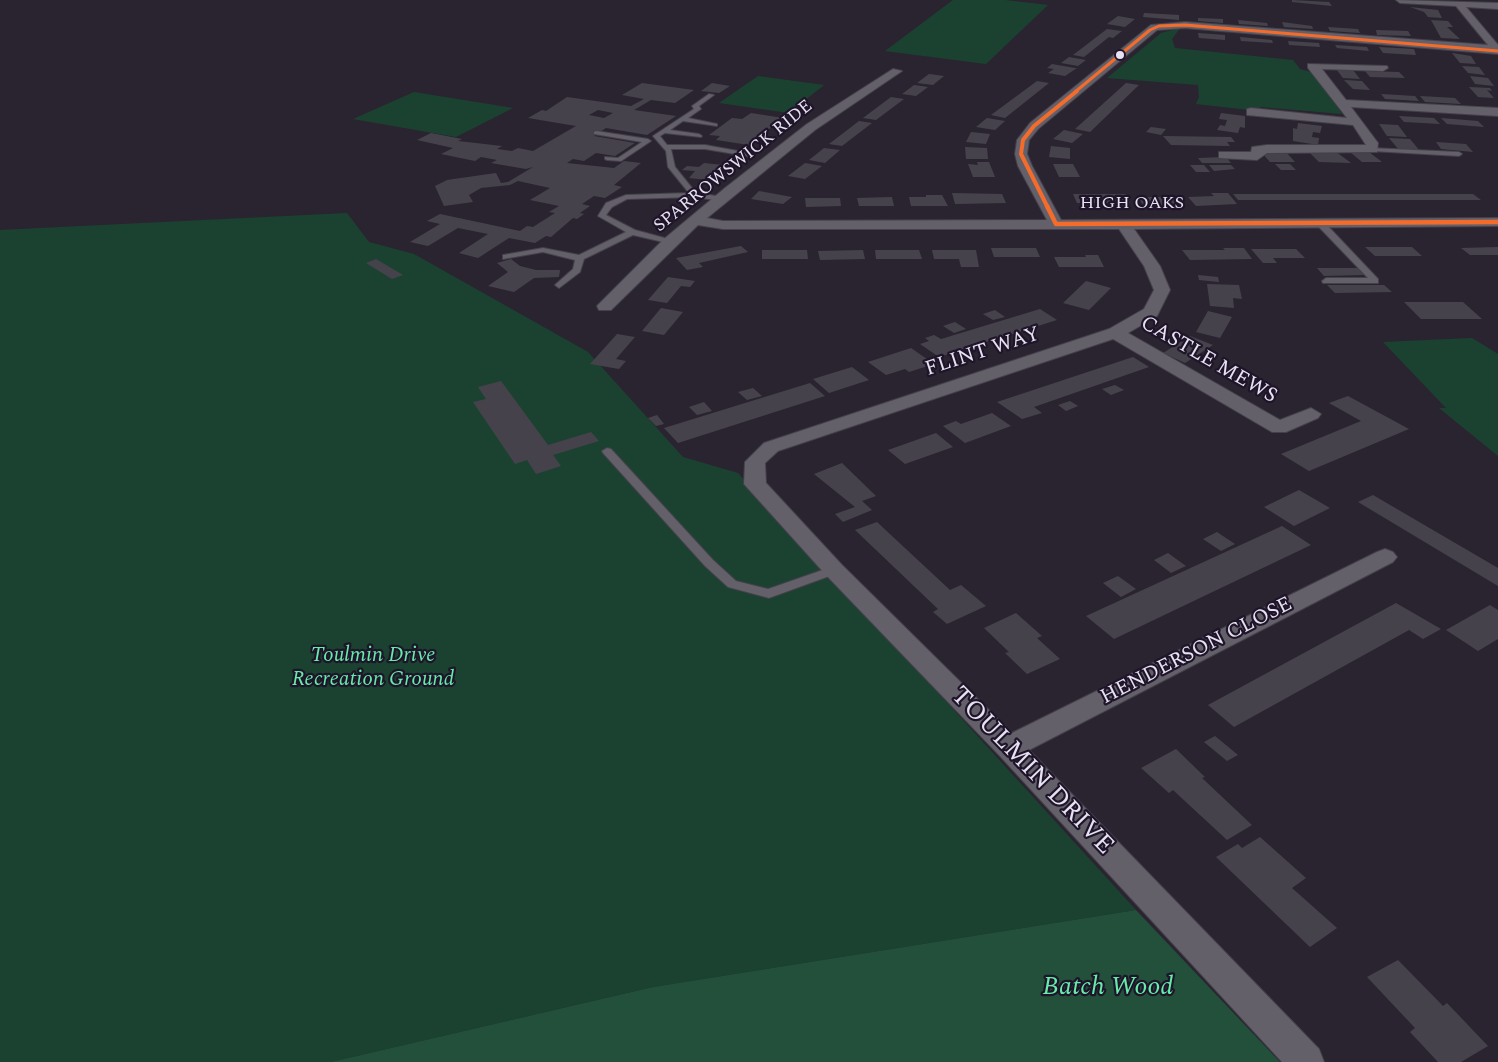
<!DOCTYPE html>
<style>
body{margin:0}
canvas{display:block;background:#29242f}
</style>
<canvas width="1498" height="1062"></canvas>
<script>
const ctx = document.querySelector('canvas').getContext('2d');
ctx.lineJoin = 'round';
function fillPath(path, color) { ctx.fillStyle = color; ctx.fill(path, 'evenodd'); }
const poly = rows => new Path2D(rows.map(r => 'M' + r).join(''));
function strokePath(path, color, width, dash) { ctx.strokeStyle = color; ctx.lineWidth = width; ctx.lineCap = dash ? 'butt' : 'round'; ctx.setLineDash(dash || []); ctx.stroke(path); }
function label(font, color, halo, rows, align = 'center') {
  ctx.font = font + ' Spectral,serif'; ctx.lineWidth = 4.5; ctx.setLineDash([]); ctx.textBaseline = 'middle'; ctx.strokeStyle = halo; ctx.fillStyle = color; for (const [text, x, y, turn = 0] of rows) {
    ctx.save(); ctx.translate(x, y); ctx.rotate((+turn || 0) * Math.PI / 180); ctx.textAlign = isNaN(turn) ? turn : align; if (halo) ctx.strokeText(text, 0, 0); ctx.fillText(text, 0, 0); ctx.restore();
  }
}
const green = poly([
 [953,0,1005,0,1048,5,986,64,885,51],
 [1180,28,1172,39,1175,48,1293,60,1300,69,1314,73,1342,114,1261,107,1259,111,1196,104,1199,97,1198,85,1107,78,1161,33],
 [758,76,824,85,789,113,719,103],
 [414,92,513,108,456,137,353,119],
 [347,213,369,242,414,254,588,352,683,457,738,473,1136,910,653,987,331,1062,0,1062,0,230],
 [1472,338,1498,354,1498,456,1439,408,1446,408,1383,342]
]);
const forest = poly([
 [1136,910,1280,1062,331,1062,653,987]
]);
const building = poly([
 [1292,0,1329,2,1332,6,1292,2],
 [1410,7,1438,10,1442,18,1428,17,1424,12],
 [1144,13,1179,15,1179,20,1143,17],
 [1118,16,1135,19,1125,27,1107,24],
 [1198,18,1223,19,1223,23,1198,21],
 [1238,20,1267,23,1268,26,1239,24],
 [1431,20,1448,21,1453,27,1447,27,1460,39,1441,38],
 [1282,22,1312,26,1313,29,1284,27],
 [1328,27,1358,29,1360,33,1330,31],
 [1107,29,1122,31,1113,38,1109,37,1084,57,1073,55],
 [1376,30,1408,31,1411,36,1377,35],
 [1198,33,1225,35,1225,40,1199,38],
 [1240,37,1272,40,1273,43,1241,41],
 [1288,41,1319,43,1320,47,1289,45],
 [1335,45,1367,47,1369,51,1337,48],
 [1379,47,1414,49,1416,55,1383,53],
 [1452,53,1471,56,1476,64,1460,63],
 [1069,57,1086,60,1078,66,1061,63],
 [1052,64,1075,68,1077,68,1065,76,1048,73,1054,69,1047,68],
 [1462,66,1479,67,1485,75,1468,73],
 [1336,69,1353,70,1360,79,1343,78],
 [1365,71,1399,72,1405,78,1370,77],
 [929,74,944,76,933,85,917,83],
 [1470,76,1488,78,1494,86,1475,84],
 [1344,80,1362,81,1370,90,1353,89],
 [1037,81,1049,83,1005,118,991,115],
 [642,83,694,90,675,103,651,100,634,110,676,116,647,135,606,128,594,136,635,143,615,156,596,153,584,161,573,159,567,163,614,168,624,161,641,163,614,185,622,187,605,198,594,196,582,204,590,206,580,213,584,214,577,219,573,218,551,237,546,236,535,243,509,238,478,258,459,253,488,234,458,228,428,246,410,242,440,224,427,221,440,214,520,231,527,226,533,227,555,213,549,212,559,206,530,200,550,188,518,181,510,185,481,188,469,195,473,202,444,206,435,186,447,180,496,173,501,183,508,182,533,167,526,169,491,163,497,160,481,157,475,161,441,154,453,148,417,140,431,133,462,139,458,141,502,146,497,149,512,151,518,148,533,151,576,126,528,118,542,110,546,111,567,97,631,106,644,99,622,95],
 [598,110,613,113,604,118,589,115],
 [712,83,730,86,719,93,701,91],
 [1126,83,1139,85,1090,132,1075,129],
 [914,85,928,87,916,96,902,94],
 [1469,87,1490,88,1492,91,1487,90,1494,98,1478,97],
 [1381,94,1415,96,1419,101,1385,99],
 [1420,96,1455,98,1461,104,1425,102],
 [891,97,904,99,876,120,863,118],
 [751,113,783,118,749,145,716,140,720,136,709,135,732,118,742,119],
 [1221,113,1245,116,1245,128,1240,127,1238,133,1217,130,1220,125,1225,126,1227,120,1219,119],
 [1399,116,1434,118,1440,124,1404,122],
 [987,118,1005,121,995,130,976,127],
 [1441,118,1478,121,1484,127,1447,124],
 [859,121,872,123,842,146,829,144],
 [1298,123,1322,126,1320,133,1313,132,1312,137,1319,138,1318,145,1293,141,1293,128,1297,129],
 [1379,124,1398,125,1407,137,1387,136],
 [1151,127,1166,129,1161,135,1146,132],
 [1064,130,1083,134,1072,143,1053,139],
 [971,132,990,134,986,144,966,142],
 [1163,136,1231,137,1235,142,1227,142,1230,146,1171,145],
 [1389,138,1410,139,1420,151,1399,150],
 [1436,142,1466,144,1473,152,1441,149],
 [1051,146,1070,148,1070,159,1049,157],
 [965,147,987,148,988,159,966,159],
 [824,148,840,150,825,163,809,160],
 [1308,151,1335,151,1351,163,1319,162],
 [1261,152,1286,152,1295,162,1270,162],
 [1350,152,1369,152,1382,162,1362,162],
 [1226,157,1231,163,1202,163,1198,158],
 [977,162,989,162,995,177,973,177,968,164,978,165],
 [704,163,723,165,708,180,689,178,695,171,682,170,687,166,699,167],
 [805,163,822,166,805,179,788,176],
 [1053,164,1073,164,1080,177,1059,177],
 [1275,164,1290,164,1296,170,1281,170],
 [1190,165,1204,165,1210,172,1196,172],
 [1209,165,1231,165,1235,169,1214,171],
 [759,191,792,197,783,204,751,199],
 [952,193,1002,194,1006,203,955,204],
 [1211,193,1228,193,1237,204,1196,206,1188,197,1214,196],
 [1073,194,1126,194,1130,203,1077,203],
 [1233,194,1473,194,1481,200,1238,200],
 [926,195,942,195,948,206,911,206,909,197,926,197],
 [892,197,894,206,859,206,857,198],
 [1138,197,1180,197,1184,201,1176,201,1179,206,1144,206],
 [805,198,840,198,841,206,806,207],
 [741,246,748,252,699,263,703,267,687,270,676,258],
 [1365,247,1412,247,1422,256,1375,256],
 [1498,247,1498,255,1470,255,1461,248],
 [991,248,1036,248,1040,257,994,257],
 [1223,248,1244,248,1252,259,1190,260,1182,250,1225,250],
 [1251,249,1296,249,1305,258,1273,258,1277,263,1263,263],
 [762,250,807,250,808,259,762,259],
 [863,250,865,259,820,260,818,251],
 [875,250,919,250,922,259,876,259],
 [932,250,976,250,979,267,961,267,959,259,934,259],
 [1085,255,1098,255,1104,267,1059,267,1054,257,1086,257],
 [376,259,403,275,392,279,366,263],
 [511,259,520,266,536,270,560,270,559,277,534,278,514,292,488,286,508,272,497,263],
 [1317,268,1358,268,1365,275,1324,276],
 [1198,275,1218,277,1219,282,1199,280],
 [668,277,695,281,690,287,681,286,667,303,648,300],
 [1086,281,1111,288,1089,310,1063,303],
 [1207,284,1239,285,1242,299,1233,298,1234,308,1210,306],
 [1327,285,1384,285,1392,292,1335,293],
 [1404,302,1463,302,1482,319,1421,319],
 [661,308,683,312,664,335,642,331],
 [1040,309,1057,320,939,357,920,344,929,341,925,338,934,335,941,339],
 [995,310,1005,317,993,320,983,314],
 [1208,311,1232,317,1220,338,1196,332],
 [955,322,966,329,954,333,943,326],
 [617,334,635,337,616,359,626,361,619,369,590,364],
 [1190,336,1213,345,1185,363,1163,353],
 [911,348,934,364,909,372,905,369,886,375,868,362],
 [1133,357,1149,367,1034,407,1042,413,1022,419,997,402],
 [852,367,869,380,829,393,813,379],
 [501,381,548,445,591,432,599,441,553,455,561,466,536,474,527,460,515,464,473,402,486,399,478,387],
 [810,383,825,396,678,443,664,428],
 [1115,385,1124,390,1111,395,1102,389],
 [753,388,762,396,747,400,738,392],
 [1348,396,1409,429,1309,471,1281,454,1361,421,1329,403],
 [1070,401,1078,406,1066,411,1058,405],
 [704,402,712,411,697,415,689,407],
 [992,413,1011,426,965,443,943,426,956,421,961,424],
 [657,415,664,424,656,426,648,418],
 [936,433,953,447,905,464,888,450],
 [842,463,876,496,862,501,872,510,843,522,835,514,855,507,814,474],
 [1299,490,1330,508,1294,526,1264,507],
 [1373,495,1498,568,1498,586,1358,502],
 [877,522,950,590,961,585,986,606,947,624,933,612,938,609,855,530],
 [1282,526,1311,545,1114,639,1086,616],
 [1217,532,1235,544,1221,551,1203,539],
 [1168,553,1186,566,1171,573,1154,560],
 [1118,576,1136,589,1121,597,1103,583],
 [1396,603,1441,629,1423,639,1409,630,1234,727,1208,705],
 [1490,605,1498,610,1498,639,1478,651,1446,630],
 [1016,613,1042,636,1037,638,1060,659,1027,674,1005,653,1009,652,984,628],
 [1215,736,1238,755,1227,761,1204,742],
 [1176,749,1205,777,1202,778,1252,825,1227,840,1173,790,1169,793,1141,768],
 [1260,837,1306,878,1292,888,1337,928,1310,947,1216,857,1238,844,1242,848],
 [1398,960,1443,1006,1447,1003,1488,1046,1461,1062,1438,1062,1410,1032,1415,1028,1367,977]
]);
const service = poly([
 [709,94,714,95,699,106,701,109,688,118,717,124,717,126,683,121,670,130,699,134,702,136,701,137,665,133,660,136,667,145,705,145,749,153,749,155,747,156,705,149,671,149,675,167,696,193,723,197,723,201,694,197,627,199,612,207,606,215,635,230,672,240,672,244,633,235,584,259,580,272,559,288,555,285,573,269,575,260,543,252,503,259,503,255,543,248,579,255,626,232,598,216,606,203,626,195,689,193,668,167,666,151,653,136,694,109,692,106,709,94],
 [596,131,648,139,651,141,621,161,607,160,605,159,605,157,618,158,642,142,594,134,594,132,596,131],
 [1370,148,1459,152,1462,154,1459,156,1372,151,1370,150,1370,148],
 [1318,222,1324,222,1378,279,1378,283,1323,283,1322,281,1326,278,1368,278,1318,226,1318,222],
 [607,448,611,449,713,560,736,581,768,589,834,566,840,570,838,573,769,598,728,587,705,566,603,453,602,451,607,448]
]);
const minor = poly([
 [1396,0,1498,3,1498,9,1466,7,1498,45,1498,54,1185,28,1157,30,1038,129,1029,140,1027,154,1032,166,1061,220,1498,218,1498,226,1134,229,1160,266,1170,290,1157,316,1128,333,1280,420,1311,408,1321,414,1318,418,1286,432,1272,432,1113,339,778,451,765,463,766,483,842,565,1012,733,1377,552,1385,549,1393,552,1397,557,1393,562,1029,750,1319,1049,1324,1062,1282,1062,999,755,826,575,744,484,745,462,764,443,1109,329,1144,309,1154,290,1144,266,1119,229,723,229,698,225,611,310,599,310,597,306,664,239,725,188,807,124,893,69,902,71,815,130,707,218,723,221,1047,220,1018,166,1015,154,1017,140,1030,123,1151,25,1185,22,1488,45,1456,6,1400,3,1396,0],
 [1308,64,1387,66,1388,68,1383,71,1322,69,1346,100,1498,108,1498,116,1351,107,1378,143,1377,152,1267,153,1257,160,1219,158,1219,152,1251,152,1252,147,1267,145,1366,145,1353,125,1247,115,1247,109,1251,108,1347,118,1308,68,1308,64]
]);
const bus1Far2 = poly([
 [1075,92,1150,30,1159,26,1185,25,1498,51]
]);
const bus1Far1 = poly([
 [1048,208,1021,154,1023,140,1034,126,1077,91]
]);
const bus1 = poly([
 [1047,206,1056,224,1498,222]
]);
const markers = [
 [1120,55,5,"#e7e2f1"]
];
const farStreetnames = [
 ["SPARROWSWICK RIDE",734,167,-39],
 ["HIGH OAKS",1132,204]
];
const streetNames = [
 ["FLINT WAY",983,353,-18],
 ["CASTLE MEWS",1208,361,30],
 ["HENDERSON CLOSE",1197,652,-27]
];
const parkNames = [
 ["Toulmin Drive",373,657],
 ["Recreation Ground",373,681]
];
const nearStreetnames = [
 ["TOULMIN DRIVE",1031,772,46]
];
const nearParknames = [
 ["Batch Wood",1108,989]
];
fillPath(green, '#1b4230');
fillPath(forest, '#22503a');
fillPath(building, '#46424b');
strokePath(service, '#45404b', 2);
strokePath(minor, '#45404b', 2);
fillPath(service, '#64606a');
fillPath(minor, '#64606a');
strokePath(bus1Far2, '#f36c2b', 3);
strokePath(bus1Far1, '#f36c2b', 4);
strokePath(bus1, '#f36c2b', 4.5);
for (const [x, y, r, color] of markers) { const dot = new Path2D(); dot.arc(x, y, r, 0, 2 * Math.PI); ctx.fillStyle = color; ctx.fill(dot); strokePath(dot, '#1f152a', 2); }
label('18px', '#e7e2f1', '#1f152a', farStreetnames);
label('21px', '#e7e2f1', '#1f152a', streetNames);
label('italic 21px', '#65eca9', '#1f152a', parkNames);
label('26px', '#e7e2f1', '#1f152a', nearStreetnames);
label('italic 26px', '#65eca9', '#1f152a', nearParknames);
</script>
